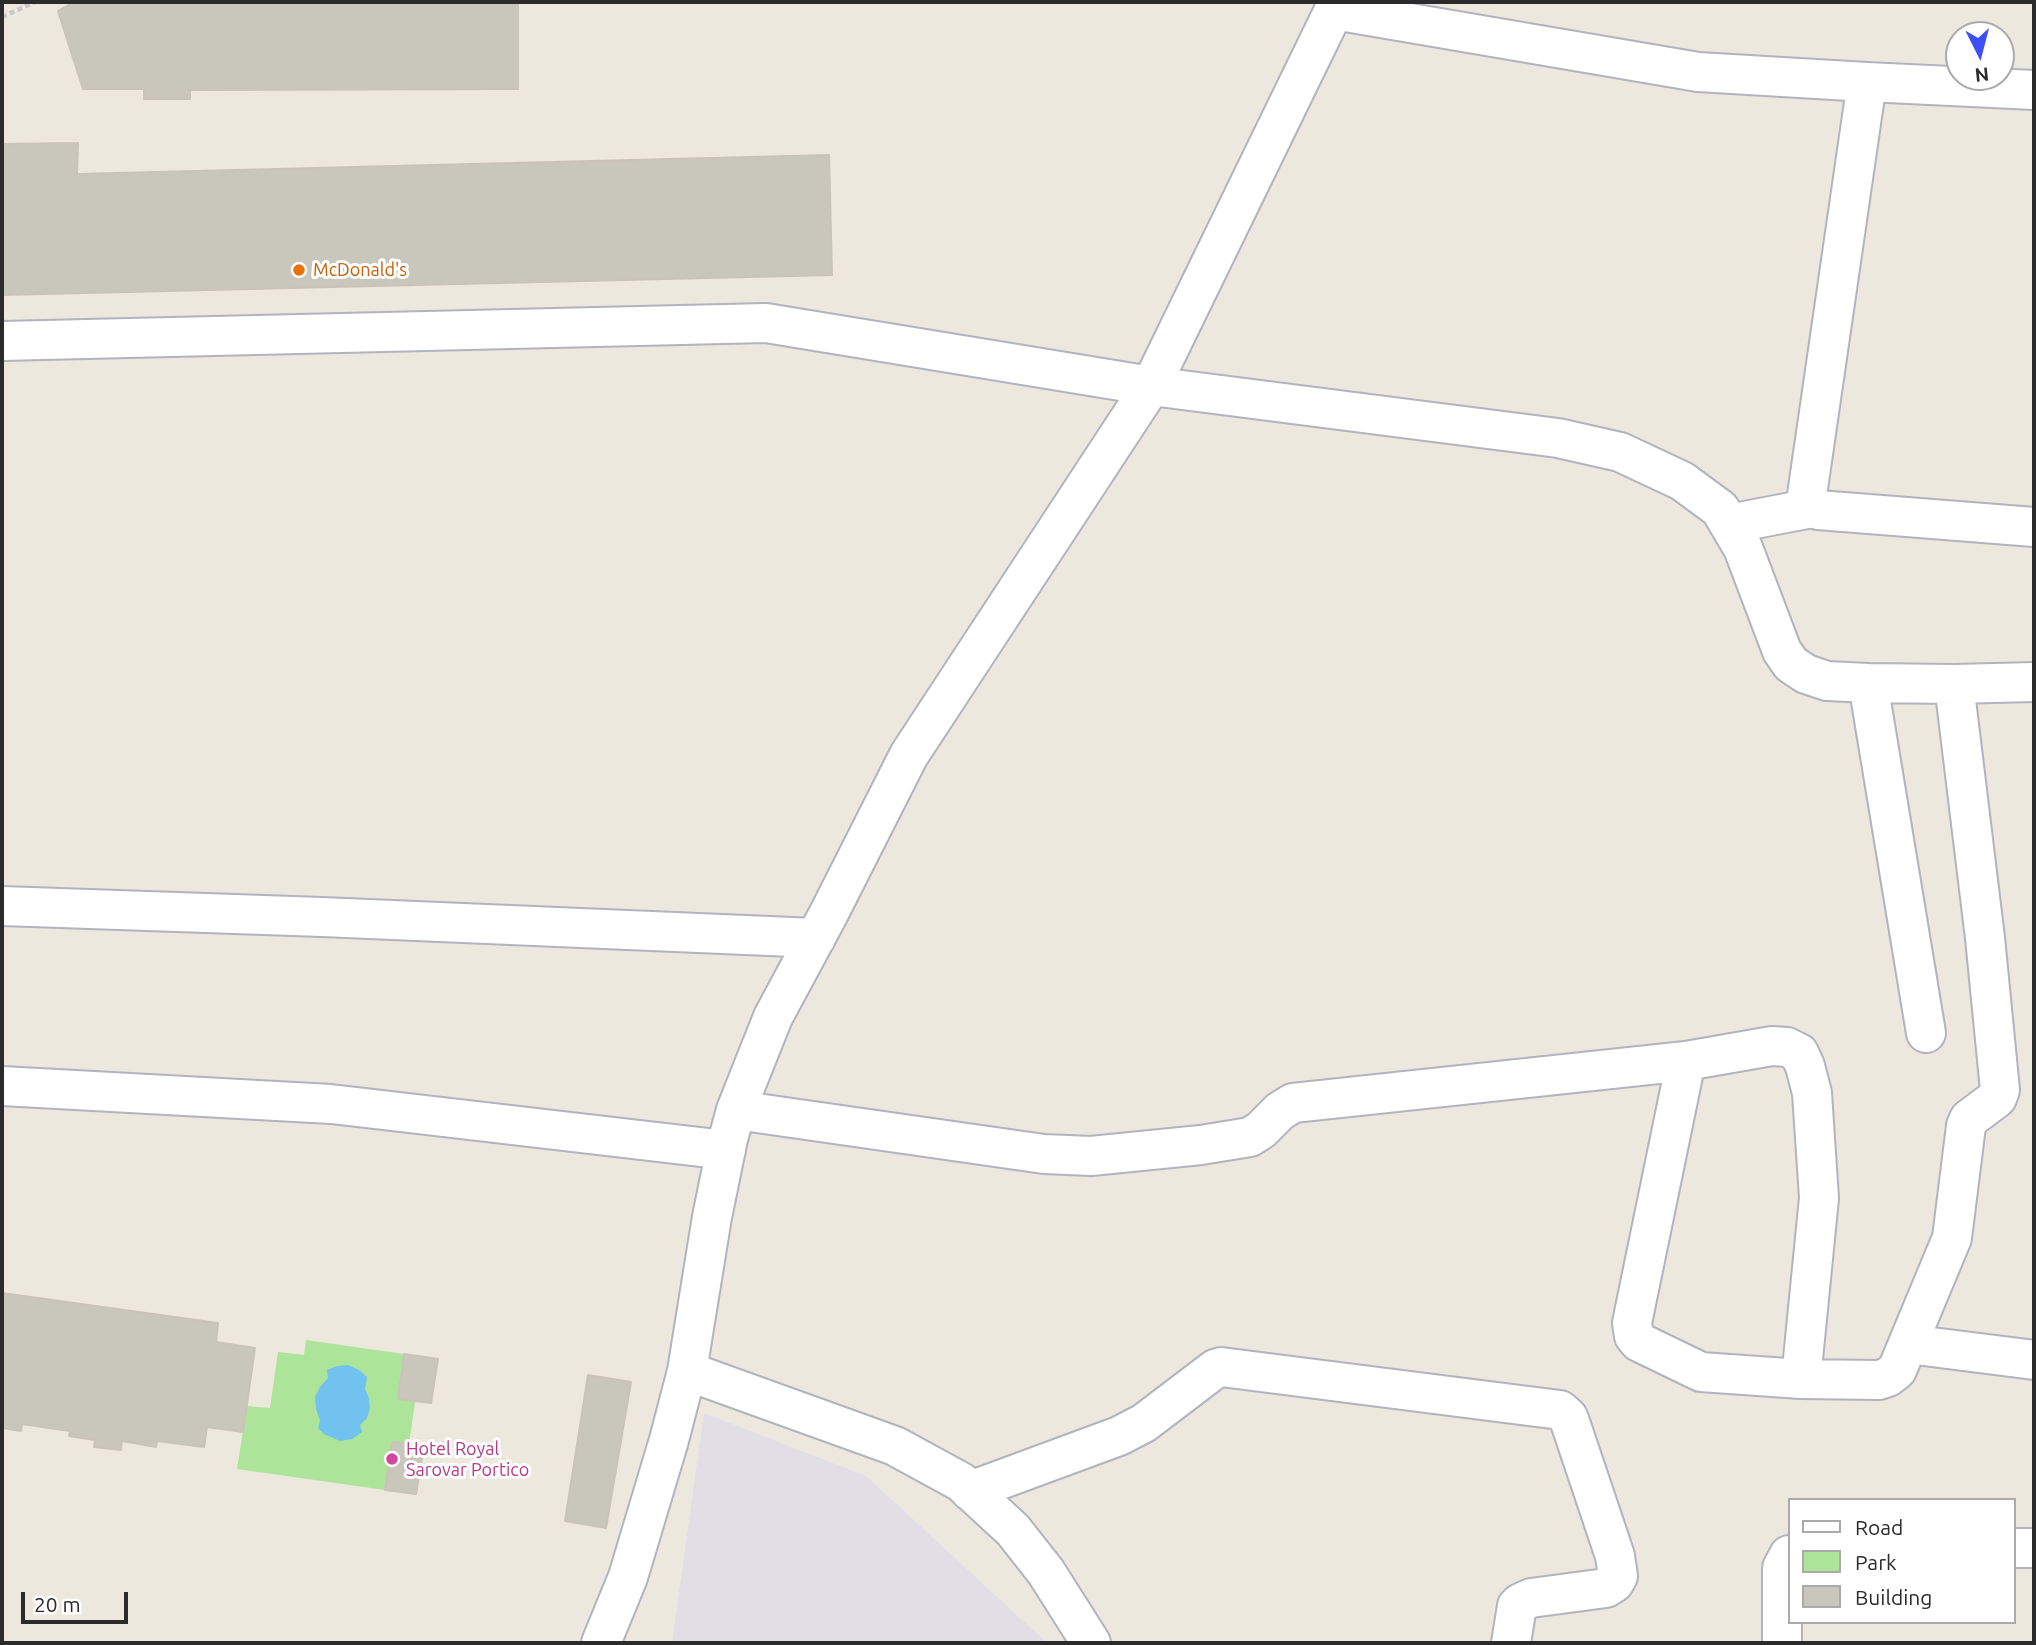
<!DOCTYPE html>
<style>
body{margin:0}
#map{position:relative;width:2036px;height:1645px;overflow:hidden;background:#ede8de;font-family:Ubuntu,sans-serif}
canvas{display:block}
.frame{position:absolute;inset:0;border:4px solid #2b2b2b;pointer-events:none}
.legend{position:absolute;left:1788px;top:1498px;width:228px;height:126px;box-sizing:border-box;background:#fff;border:2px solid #aaa;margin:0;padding:9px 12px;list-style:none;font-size:21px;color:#2b2b2b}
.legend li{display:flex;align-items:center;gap:14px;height:35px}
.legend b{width:35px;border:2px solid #aaa}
.north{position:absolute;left:1945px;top:21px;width:70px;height:70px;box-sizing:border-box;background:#fff;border:2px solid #aaa;border-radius:50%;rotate:174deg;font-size:19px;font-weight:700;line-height:28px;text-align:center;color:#2b2b2b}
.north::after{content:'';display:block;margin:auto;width:24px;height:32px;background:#3d4ffb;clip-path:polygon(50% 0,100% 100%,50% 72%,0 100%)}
.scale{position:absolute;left:21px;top:1592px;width:107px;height:32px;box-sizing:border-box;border:4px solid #2b2b2b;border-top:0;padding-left:9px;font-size:21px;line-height:24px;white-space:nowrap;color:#2b2b2b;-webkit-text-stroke:5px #fff;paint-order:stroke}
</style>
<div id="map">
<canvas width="2036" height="1645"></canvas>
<div class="frame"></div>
<ul class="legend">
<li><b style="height:9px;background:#fff"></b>Road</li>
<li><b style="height:19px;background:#ace49a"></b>Park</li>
<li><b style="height:19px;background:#c9c6bc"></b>Building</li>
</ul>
<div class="north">N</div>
<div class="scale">20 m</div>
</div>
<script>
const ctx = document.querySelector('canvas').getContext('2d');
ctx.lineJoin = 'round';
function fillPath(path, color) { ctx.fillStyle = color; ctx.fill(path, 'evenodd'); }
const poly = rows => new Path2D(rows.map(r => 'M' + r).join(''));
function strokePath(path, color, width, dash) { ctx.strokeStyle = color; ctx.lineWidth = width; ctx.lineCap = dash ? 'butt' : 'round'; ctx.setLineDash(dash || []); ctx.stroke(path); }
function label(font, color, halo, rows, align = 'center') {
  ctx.font = font + ' Ubuntu,sans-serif'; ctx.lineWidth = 6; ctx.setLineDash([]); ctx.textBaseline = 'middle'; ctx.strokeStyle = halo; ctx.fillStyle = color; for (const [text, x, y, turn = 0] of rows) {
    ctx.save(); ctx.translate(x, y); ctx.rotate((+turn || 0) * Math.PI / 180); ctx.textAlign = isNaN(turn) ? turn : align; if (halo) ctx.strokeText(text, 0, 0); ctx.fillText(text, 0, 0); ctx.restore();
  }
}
const industrial = poly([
 [704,1413,866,1476,1047,1643,672,1643]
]);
const green = poly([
 [306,1340,404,1354,398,1399,415,1402,409,1444,392,1442,385,1490,237,1469,247,1406,270,1408,278,1352,304,1355]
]);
const water = poly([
 [348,1365,359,1370,367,1377,365,1389,369,1398,370,1408,367,1418,360,1425,362,1432,352,1439,340,1441,324,1434,318,1428,320,1420,316,1409,315,1397,320,1387,328,1378,327,1370,337,1366]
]);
const building = poly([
 [75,2,518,2,518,89,190,90,190,99,144,99,144,89,83,89,58,11,75,2],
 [78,143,77,174,829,155,832,275,2,295,2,144,78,143],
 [2,1293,218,1323,216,1342,255,1348,243,1432,207,1427,204,1447,157,1441,156,1447,122,1441,121,1450,94,1447,95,1440,69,1436,70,1431,22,1424,21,1431,2,1428,2,1293],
 [404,1354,438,1359,431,1403,398,1399,404,1354],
 [588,1375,631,1382,606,1528,565,1521,588,1375],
 [392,1442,424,1446,416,1494,385,1490,392,1442]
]);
const path = poly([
 [2,17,35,2]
]);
const minor = poly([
 [1334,10,1698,72,1867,82,2034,90],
 [1867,82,1807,495,1808,502,1812,508,1818,510,2034,527],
 [2,341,766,323,1151,386,1558,438,1620,452,1682,481,1720,509,1743,548,1782,651,1791,664,1806,674,1827,681,1868,683,1954,684,2034,682],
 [1729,524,1812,508],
 [1868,683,1926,1033],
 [2,906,322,917,816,938],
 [1686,1061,1632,1323,1634,1336,1639,1342,1701,1372,1801,1379,1879,1380,1888,1377,1897,1370,1952,1238,1966,1126,1969,1119,1997,1098,2000,1090,1985,938,1954,684],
 [2,1086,331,1104,726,1150],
 [736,1110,1044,1154,1091,1156,1201,1145,1250,1137,1261,1130,1280,1111,1293,1103,1686,1061,1772,1046,1787,1047,1799,1053,1805,1066,1812,1093,1819,1198,1801,1379],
 [1908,1344,2034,1360],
 [687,1371,895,1446,961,1482,1013,1530,1046,1572,1091,1643],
 [970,1491,1119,1436,1144,1423,1215,1369,1221,1367,1560,1410,1568,1417,1571,1425,1615,1556,1618,1576,1614,1583,1606,1588,1531,1598,1520,1603,1517,1606,1511,1643],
 [2013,1548,2034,1548],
 [601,1643,628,1577,669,1440,687,1371,712,1217,728,1139,736,1110,773,1017,829,913,909,755,1151,386,1338,2],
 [1782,1643,1782,1568,1789,1555]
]);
const markers = [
 [299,270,7,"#e8710a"],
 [392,1459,7,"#d1479c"]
];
const foodNames = [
 ["McDonald's",313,270]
];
const hotelNames = [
 ["Hotel Royal",406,1449],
 ["Sarovar Portico",406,1470]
];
fillPath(industrial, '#e1dee6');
fillPath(green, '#ace49a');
fillPath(water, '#71c2ef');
fillPath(building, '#c9c6bc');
strokePath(building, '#c9c4b7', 2);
strokePath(minor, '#b1b3bf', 42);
strokePath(path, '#c8c8c8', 4.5, [5, 3.5]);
strokePath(minor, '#fff', 38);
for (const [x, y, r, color] of markers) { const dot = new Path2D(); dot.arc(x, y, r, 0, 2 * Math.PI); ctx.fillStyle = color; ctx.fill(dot); strokePath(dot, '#fff', 2.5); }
label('18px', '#c56008', '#fff', foodNames, 'left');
label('18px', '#b23c85', '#fff', hotelNames, 'left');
</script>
